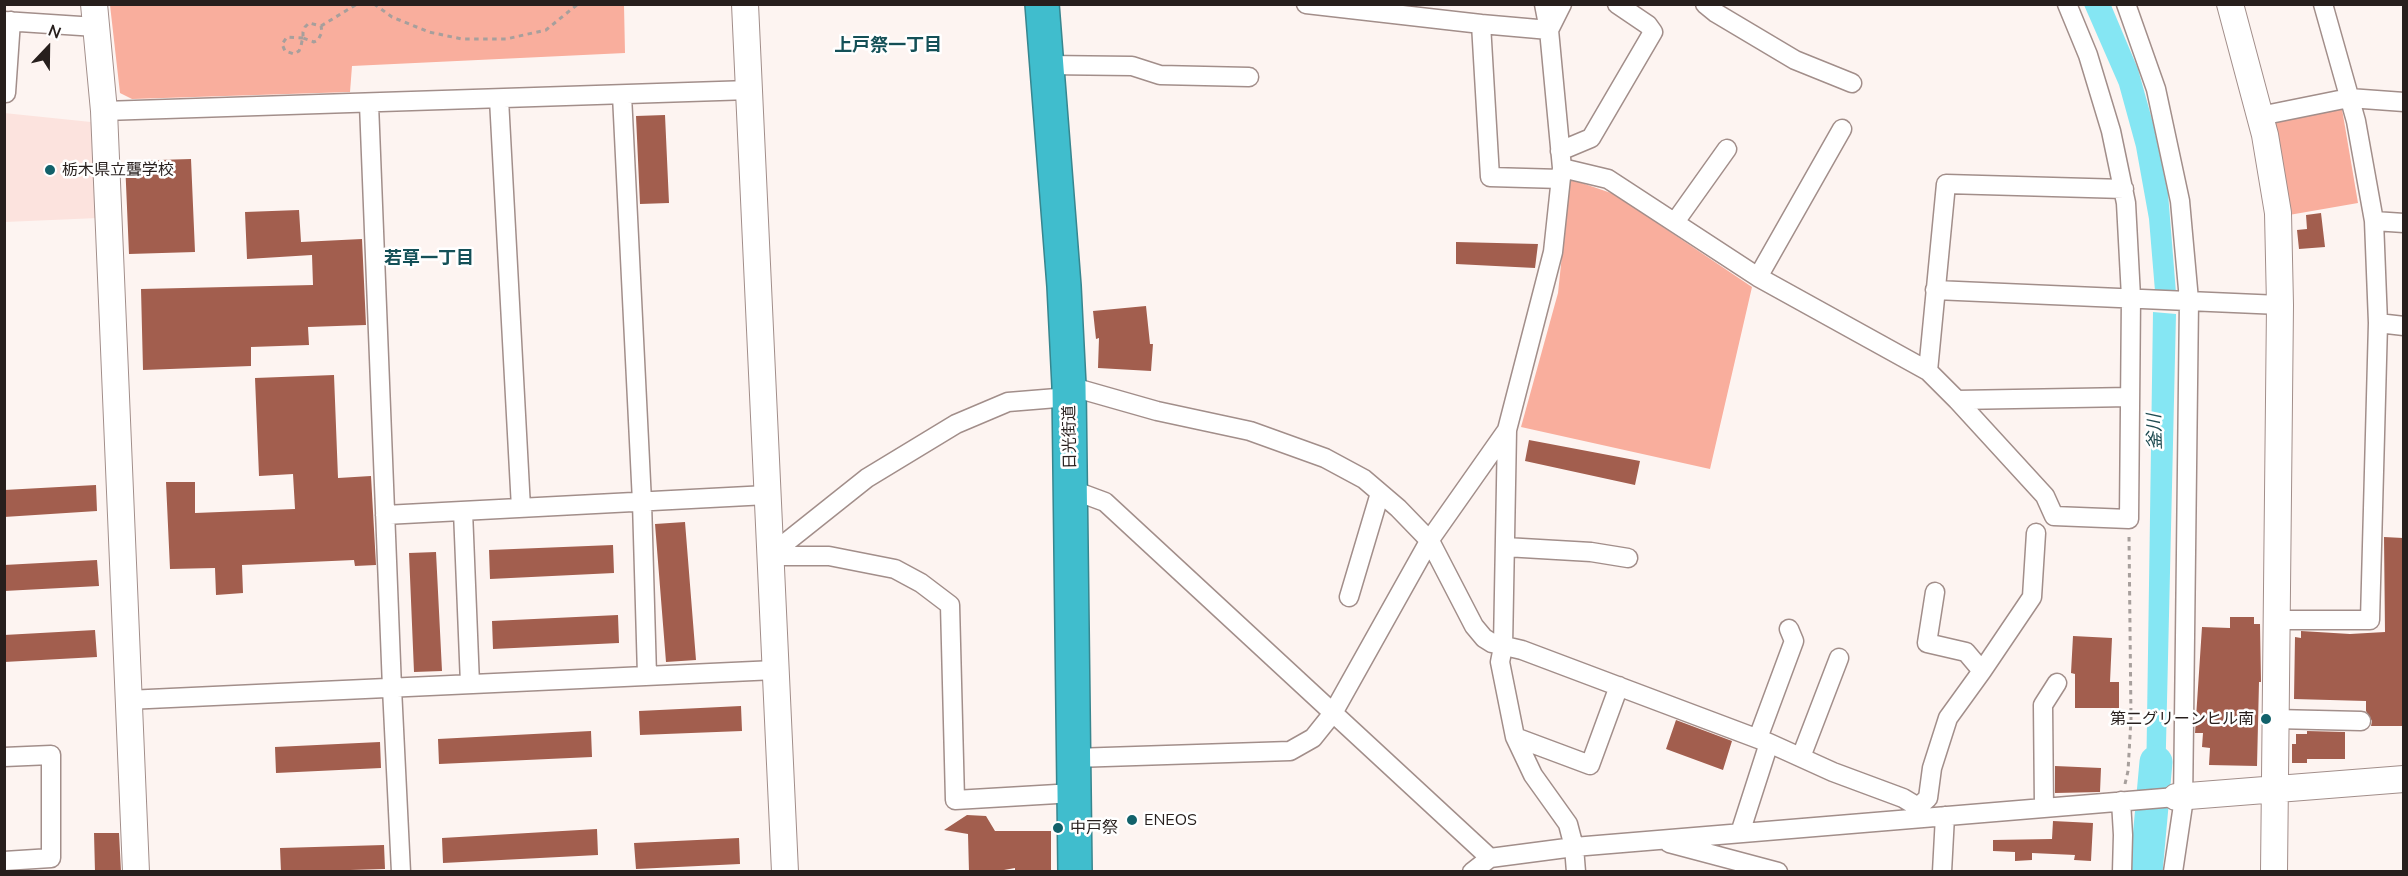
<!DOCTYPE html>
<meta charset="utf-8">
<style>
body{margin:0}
#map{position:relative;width:2408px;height:876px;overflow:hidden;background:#fdf4f1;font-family:Mulish,sans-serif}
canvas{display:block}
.frame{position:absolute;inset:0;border:6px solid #271f1d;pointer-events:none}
.north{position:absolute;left:18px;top:18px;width:60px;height:60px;-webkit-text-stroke:4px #fff;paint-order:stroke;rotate:22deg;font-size:16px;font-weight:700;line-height:24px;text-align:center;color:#271f1d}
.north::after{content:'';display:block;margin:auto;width:21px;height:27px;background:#271f1d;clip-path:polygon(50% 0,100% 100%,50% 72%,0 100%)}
</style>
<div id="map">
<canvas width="2408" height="876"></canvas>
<div class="frame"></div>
<div class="north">N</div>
</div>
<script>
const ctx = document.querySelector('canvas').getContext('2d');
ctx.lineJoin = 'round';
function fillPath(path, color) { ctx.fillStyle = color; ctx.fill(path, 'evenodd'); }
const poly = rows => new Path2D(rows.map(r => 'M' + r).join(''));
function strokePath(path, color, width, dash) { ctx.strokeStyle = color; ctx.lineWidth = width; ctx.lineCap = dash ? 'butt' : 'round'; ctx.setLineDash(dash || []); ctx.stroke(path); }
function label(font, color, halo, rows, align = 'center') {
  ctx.font = font + ' Mulish,"Noto Sans JP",sans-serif'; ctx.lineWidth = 5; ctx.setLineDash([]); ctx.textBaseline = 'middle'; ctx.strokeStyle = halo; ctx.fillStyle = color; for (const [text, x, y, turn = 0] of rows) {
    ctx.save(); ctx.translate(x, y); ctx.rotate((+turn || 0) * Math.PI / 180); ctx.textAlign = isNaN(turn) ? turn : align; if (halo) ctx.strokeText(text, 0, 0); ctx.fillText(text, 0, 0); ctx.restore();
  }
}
const built = poly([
 [4,113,91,122,98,218,5,222]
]);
const green = poly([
 [110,5,624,5,625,53,352,66,350,92,132,99,120,93],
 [2342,109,2358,203,2289,215,2273,120],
 [1570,179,1614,194,1752,287,1710,469,1521,427,1558,293]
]);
const water = poly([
 [2084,5,2111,5,2138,69,2153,123,2168,193,2176,293,2155,291,2149,219,2136,147,2119,85],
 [2153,312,2176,314,2165,787,2146,788],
 [2165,811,2158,871,2138,871,2146,813]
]);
const river = poly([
 [2146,872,2156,762]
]);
const building = poly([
 [665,115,669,203,640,204,636,116],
 [191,159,195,252,129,254,125,161],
 [299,210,301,242,362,239,366,325,308,327,309,345,251,347,251,366,143,370,141,289,313,285,312,255,247,259,245,212],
 [2321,213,2325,247,2299,249,2297,230,2307,229,2306,215],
 [1456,242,1538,244,1535,268,1456,264],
 [1146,306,1150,344,1153,344,1151,371,1098,368,1099,338,1096,339,1093,311],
 [334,375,338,478,371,476,376,565,355,566,354,560,242,565,243,593,216,595,215,568,170,569,166,482,195,482,195,513,295,509,293,474,259,476,255,378],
 [1529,440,1640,461,1635,485,1525,461],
 [96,485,97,511,4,517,4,490],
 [685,522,696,660,666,662,655,524],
 [2384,537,2403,538,2402,726,2371,726,2372,721,2366,711,2366,701,2294,699,2295,637,2301,638,2301,631,2350,634,2385,632],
 [613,545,614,573,490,579,489,550],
 [436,552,442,671,414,672,409,553],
 [97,560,99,586,4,591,4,565],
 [618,615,619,643,493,649,492,621],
 [2230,617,2254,617,2254,624,2260,624,2261,682,2259,682,2257,766,2209,765,2210,748,2202,747,2203,733,2195,733,2202,627,2230,628],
 [95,630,97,657,4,662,4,635],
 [2073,636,2112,638,2110,682,2119,682,2119,708,2075,708,2075,674,2071,673],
 [741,706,742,731,640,735,639,711],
 [1676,720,1732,741,1723,770,1666,749],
 [591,731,592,757,439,764,438,739],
 [2307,731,2345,732,2345,759,2307,759,2307,763,2292,763,2292,744,2296,744,2296,734,2307,734],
 [380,742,381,768,276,773,275,747],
 [2055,766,2101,768,2100,792,2055,793],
 [967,815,986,816,995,831,1051,831,1051,872,1015,872,1015,868,993,872,969,872,968,834,944,830],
 [2053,821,2093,823,2091,861,2074,860,2075,855,2032,853,2032,860,2015,861,2015,852,1993,851,1993,840,2052,839],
 [597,829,598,855,443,863,442,838],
 [94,833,119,833,121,872,95,872],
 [739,838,740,864,636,869,634,843],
 [384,845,385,869,281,872,280,848]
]);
const path = poly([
 [374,4,392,17,429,32,462,39,506,39,546,30,578,4],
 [321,26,357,4],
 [303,38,287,37,282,44,285,51,294,54,299,51,301,46,302,41,303,38,303,32,305,27,309,23,321,26,322,32,318,40,314,42,303,38],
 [2125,784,2128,771,2131,719,2129,536]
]);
const street = poly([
 [1306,4,1481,24],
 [1544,4,1549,30,1481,24,1490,177,1561,179],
 [1562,4,1549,30,1562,168,1553,252,1507,430,1503,647,1500,662,1515,737,1533,775,1568,824,1574,847,1576,872],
 [1705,4,1716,13,1795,60,1852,83],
 [2126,4,2156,89,2180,201,2189,300,2183,805,2173,872],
 [4,21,96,27],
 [1046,65,1132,66,1160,75,1249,77],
 [6,93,11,21],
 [622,95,642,502,647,675],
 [499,99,521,508],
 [369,104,392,688,401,872],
 [104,111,750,90],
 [2260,116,2349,98,2404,102],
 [1560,151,1591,138,1653,32,1648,25,1617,4],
 [1562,168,1608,179,1758,277,1928,371],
 [2124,189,1946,184,1928,371,1957,400,2130,397],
 [2374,221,2404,223],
 [1675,222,1727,149],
 [1758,277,1842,129],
 [1935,290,2280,305],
 [2378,323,2404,326],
 [1069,386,1157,411,1250,431,1325,458,1364,479,1398,508,1430,541,1474,626,1484,638,1492,643,1522,650,1769,743,1833,772,1903,798,1918,807,1918,818],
 [1957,400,2045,496,2054,516,2129,519,2131,297,2126,203,2111,131,2088,55,2067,4],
 [1070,489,1105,502,1490,858,1574,847,2176,797],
 [463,511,470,684],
 [385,515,767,495],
 [1505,547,1591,552,1628,558],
 [769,556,829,556,895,569,921,583,950,605,955,800,1074,793],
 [769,556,867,478,956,424,1008,402,1069,397],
 [1349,597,1380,493],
 [2277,620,2370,620,2378,323,2374,221,2356,121,2323,4],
 [1982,671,2032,597,2036,533],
 [127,700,775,670],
 [2275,719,2361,721],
 [1515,737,1590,765,1619,686],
 [1758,738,1794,641,1789,629],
 [4,757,51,755,51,858,4,861],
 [1801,757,1839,658],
 [1074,758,1290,751,1313,738,1333,713,1431,538,1507,430],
 [2121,801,2123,835,2122,872],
 [1918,807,1928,798,1932,768,1948,718,1982,671,1966,652,1927,643,1935,592],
 [2044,807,2043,705,2057,683],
 [1740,833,1769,743],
 [1669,843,1778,872],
 [1472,872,1490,858],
 [1942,872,1945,816]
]);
const secondary = poly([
 [94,4,104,111,136,872],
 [745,4,785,872],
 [2230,4,2265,135,2278,213,2280,305,2274,872],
 [2176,797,2404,779]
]);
const highway = poly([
 [1042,4,1064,286,1069,386,1075,872]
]);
const markers = [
 [50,170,6,"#12616a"],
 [2266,719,6,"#12616a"],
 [1132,820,6,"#12616a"],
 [1058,828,6,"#12616a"]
];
const poiNames = [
 ["栃木県立聾学校",62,170],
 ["第二グリーンヒル南",2254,719,"right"],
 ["ENEOS",1144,820],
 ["中戸祭",1070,828]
];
const streetNames = [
 ["日光街道",1070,437,-91]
];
const neighbourhoodNames = [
 ["上戸祭一丁目",888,46],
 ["若草一丁目",429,259]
];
const waterNames = [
 ["釜川",2155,432,-92]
];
fillPath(built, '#fce3de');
fillPath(green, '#f9ae9d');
fillPath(water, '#85e6f3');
strokePath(river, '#85e6f3', 33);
fillPath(building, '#a25e4e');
strokePath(street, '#a28e8a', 21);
strokePath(secondary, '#a28e8a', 28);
strokePath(highway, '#37868f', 36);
strokePath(path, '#a79f9c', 3, [4.5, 4.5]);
strokePath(street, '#fff', 18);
strokePath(secondary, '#fff', 26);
strokePath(highway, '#40bdcd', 33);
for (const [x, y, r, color] of markers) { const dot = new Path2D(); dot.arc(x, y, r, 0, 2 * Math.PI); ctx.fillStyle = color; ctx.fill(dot); strokePath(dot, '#fff', 2); }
label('16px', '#271f1d', '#fff', poiNames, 'left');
label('16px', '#271f1d', '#fff', streetNames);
label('bold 18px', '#145057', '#fff', neighbourhoodNames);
label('italic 18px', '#204c52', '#fff', waterNames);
</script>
